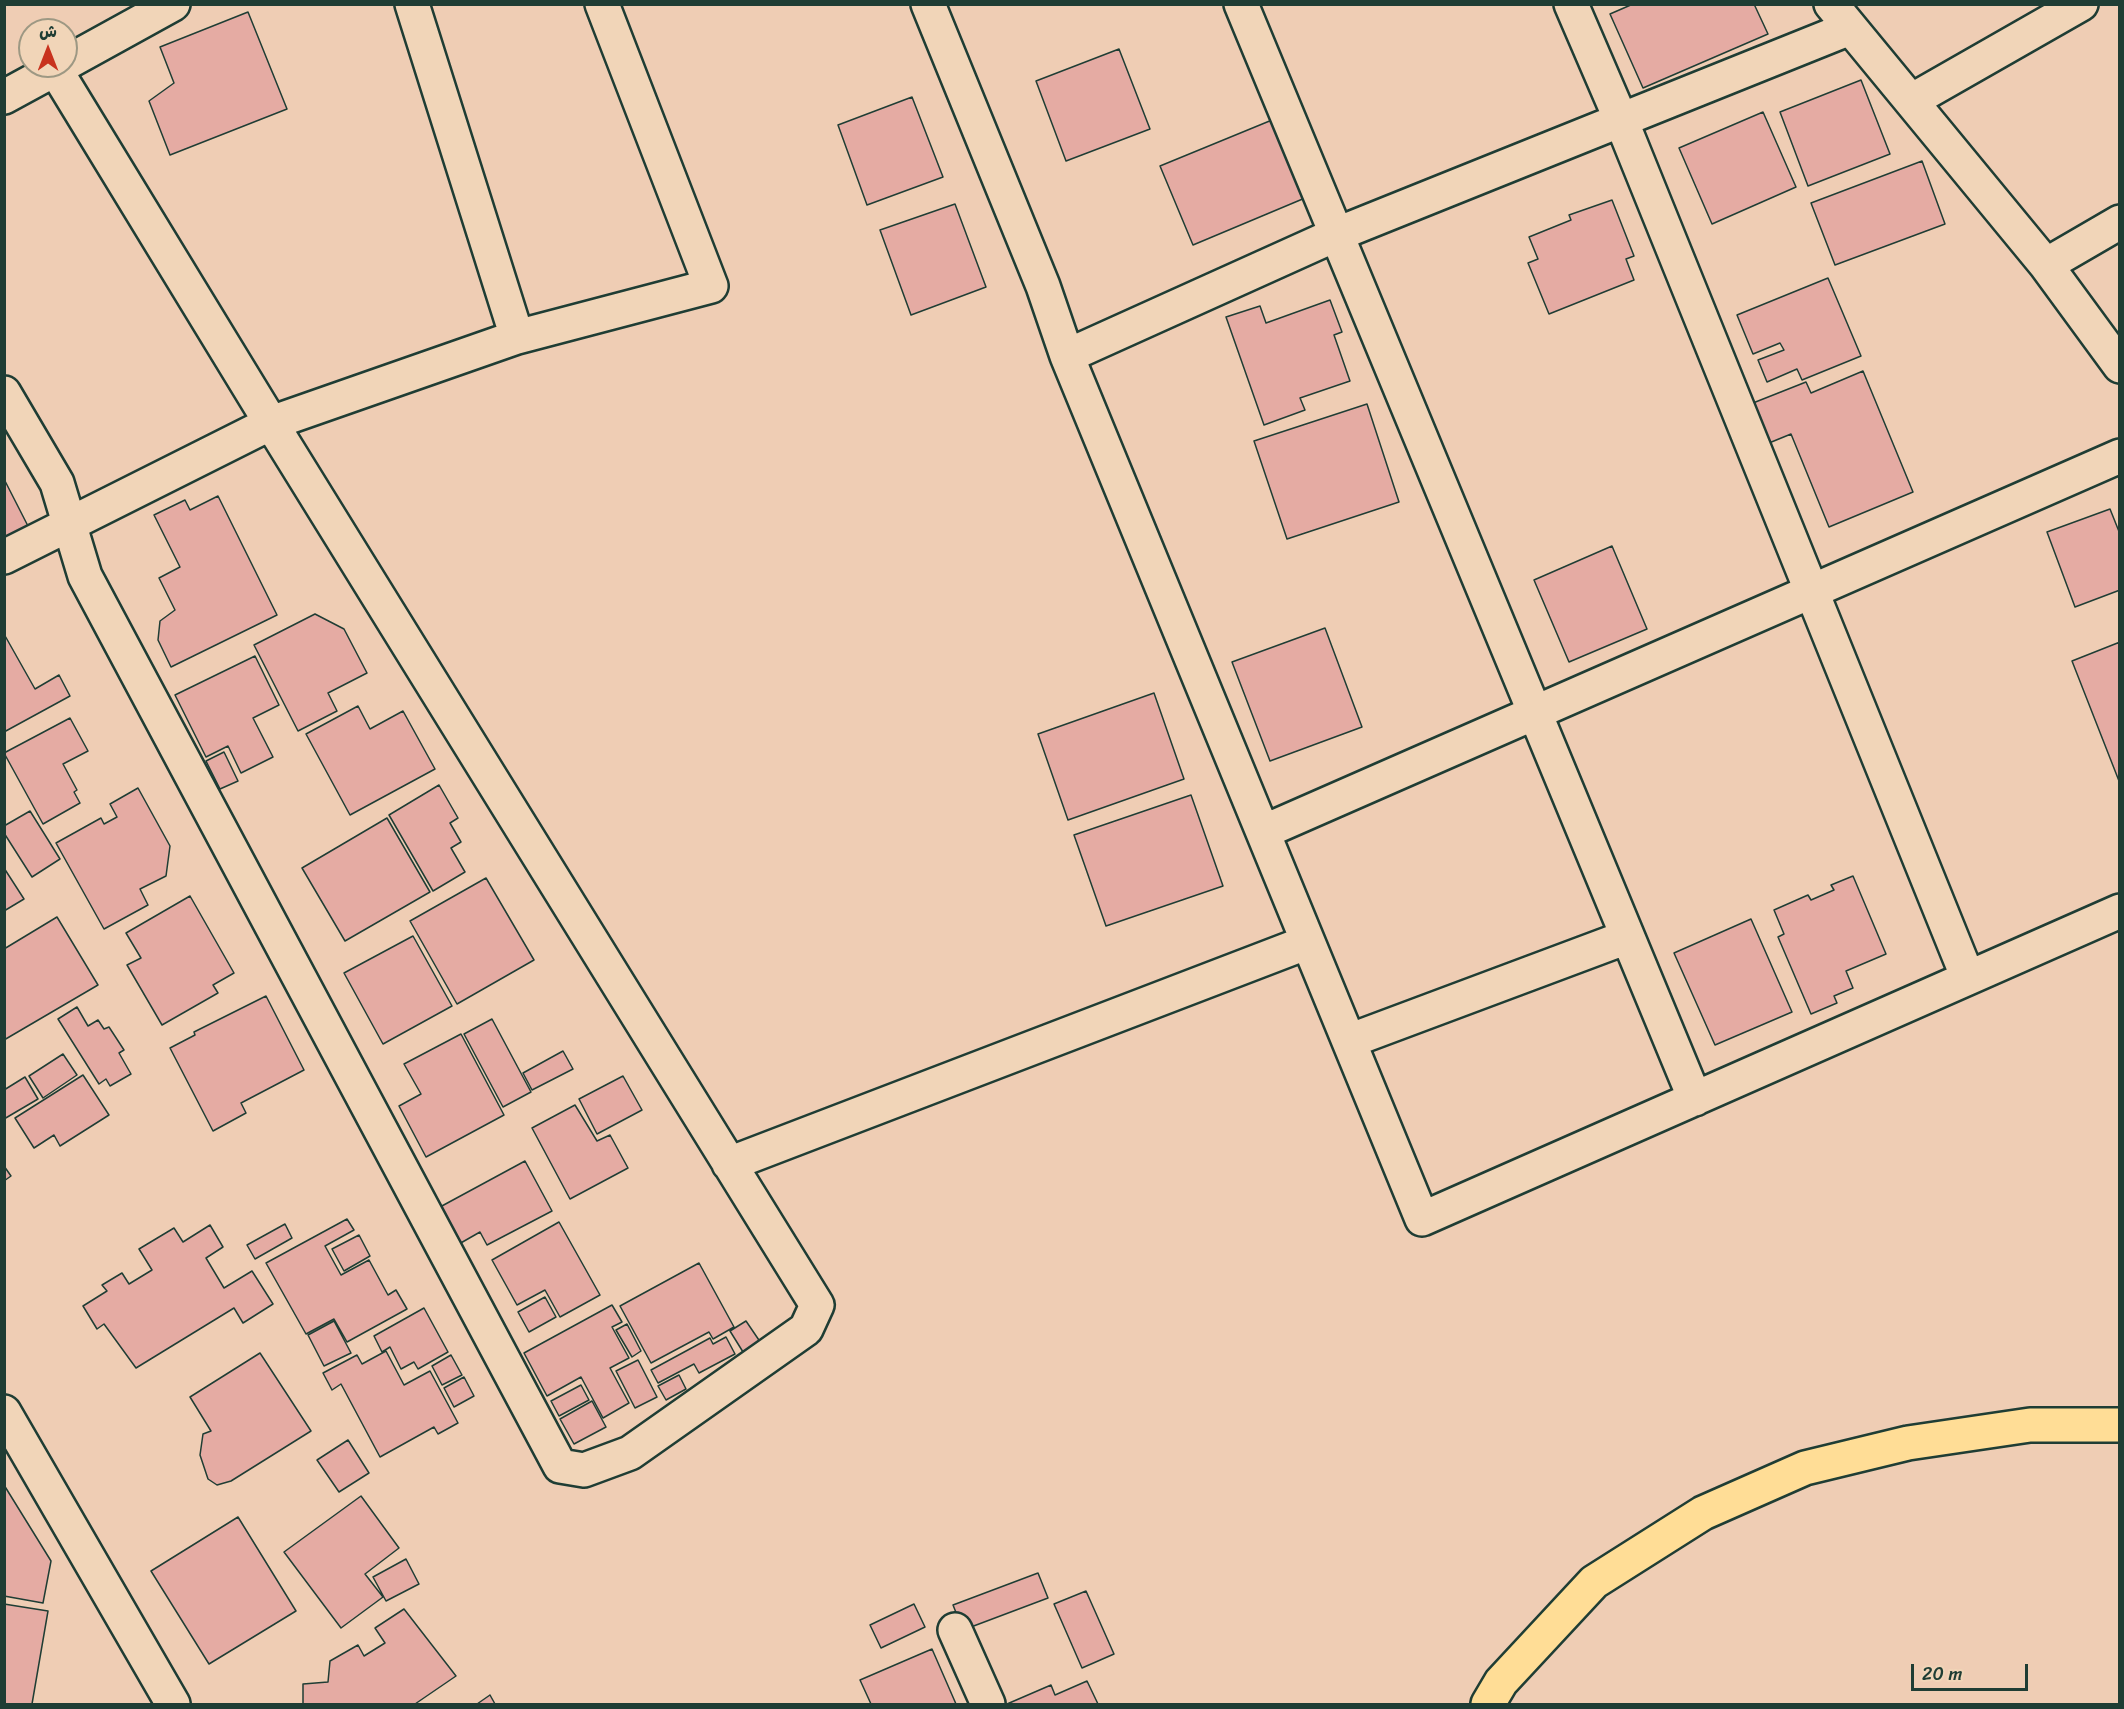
<!DOCTYPE html>
<meta charset="utf-8">
<style>
body{margin:0}
#map{position:relative;width:2124px;height:1709px;overflow:hidden;background:#efcdb4;font-family:Sriracha,"Playpen Sans Arabic",sans-serif}
canvas{display:block}
.frame{position:absolute;inset:0;border:6px solid #1f3d34;pointer-events:none}
.north{position:absolute;left:18px;top:18px;width:60px;height:60px;box-sizing:border-box;background:#f1d5b8;border:2px solid #9d9883;border-radius:50%;rotate:0deg;font-size:16px;font-weight:700;line-height:24px;text-align:center;color:#1f3d34}
.north::after{content:'';display:block;margin:auto;width:21px;height:27px;background:#c8321e;clip-path:polygon(50% 0,100% 100%,50% 72%,0 100%)}
.scale{position:absolute;left:1911px;top:1664px;width:117px;height:27px;box-sizing:border-box;border:3px solid #1f3d34;border-top:0;padding-left:8px;font-size:18px;line-height:21px;white-space:nowrap;color:#1f3d34;-webkit-text-stroke:4px #f1d5b8;paint-order:stroke}
</style>
<div id="map">
<canvas width="2124" height="1709"></canvas>
<div class="frame"></div>
<div class="north">ش</div>
<div class="scale">20 m</div>
</div>
<script>
const ctx = document.querySelector('canvas').getContext('2d');
ctx.lineJoin = 'round';
function fillPath(path, color) { ctx.fillStyle = color; ctx.fill(path, 'evenodd'); }
const poly = rows => new Path2D(rows.map(r => 'M' + r).join(''));
function strokePath(path, color, width, dash) { ctx.strokeStyle = color; ctx.lineWidth = width; ctx.lineCap = dash ? 'butt' : 'round'; ctx.setLineDash(dash || []); ctx.stroke(path); }
const building = poly([
 [1633,4,1754,4,1768,34,1643,88,1610,14,1633,4],
 [248,12,287,109,170,155,149,101,174,83,160,47,248,12],
 [1119,49,1150,129,1066,161,1036,81,1119,49],
 [1861,80,1890,154,1808,186,1780,112,1861,80],
 [912,97,943,177,867,205,838,125,912,97],
 [1763,112,1796,187,1712,224,1679,148,1763,112],
 [1272,120,1305,198,1193,245,1160,166,1272,120],
 [1922,161,1945,224,1835,265,1811,203,1922,161],
 [1612,200,1634,256,1626,259,1634,280,1549,314,1528,263,1538,259,1529,237,1571,220,1569,215,1612,200],
 [955,204,986,287,911,315,880,230,955,204],
 [1828,278,1861,356,1802,380,1797,369,1767,382,1758,360,1784,350,1780,343,1753,354,1737,315,1828,278],
 [1330,300,1342,332,1334,335,1350,381,1300,398,1305,410,1264,425,1226,317,1260,306,1266,323,1330,300],
 [1863,371,1913,492,1829,527,1791,434,1769,443,1753,403,1806,382,1811,393,1863,371],
 [1367,404,1399,502,1287,539,1254,441,1367,404],
 [4,479,30,530,4,543,4,479],
 [218,496,277,615,171,667,158,640,160,621,175,610,159,578,180,567,154,515,185,500,190,510,218,496],
 [2110,509,2120,534,2120,590,2075,607,2047,532,2110,509],
 [1612,546,1647,629,1569,662,1534,580,1612,546],
 [315,614,344,629,367,673,328,693,337,711,298,731,254,645,315,614],
 [1325,628,1362,727,1270,761,1232,662,1325,628],
 [4,634,35,689,59,675,70,696,4,732,4,634],
 [2120,642,2120,780,2119,781,2072,661,2120,642],
 [255,656,279,705,253,718,273,757,241,773,228,746,206,757,175,695,255,656],
 [1154,693,1184,779,1068,820,1038,734,1154,693],
 [358,706,370,729,403,711,435,769,350,815,306,734,358,706],
 [70,718,88,751,63,764,77,790,74,792,80,803,43,824,4,753,70,718],
 [224,752,238,781,220,789,206,761,224,752],
 [439,785,458,818,450,823,461,842,451,848,465,872,433,891,389,815,439,785],
 [138,788,170,846,166,876,140,889,148,905,104,929,56,843,101,818,104,824,117,817,110,804,138,788],
 [1191,795,1223,886,1106,926,1074,835,1191,795],
 [30,811,60,859,32,877,4,833,4,826,30,811],
 [387,818,430,892,345,941,302,868,387,818],
 [4,868,24,899,4,911,4,868],
 [1853,876,1886,954,1846,971,1853,988,1834,996,1837,1003,1811,1014,1778,937,1784,934,1774,910,1808,895,1811,900,1834,890,1831,885,1853,876],
 [486,878,534,960,457,1004,410,921,486,878],
 [190,896,234,973,213,985,218,993,162,1025,127,965,141,958,126,933,190,896],
 [57,917,98,985,4,1040,4,949,57,917],
 [1751,919,1792,1012,1715,1045,1674,953,1751,919],
 [413,936,452,1006,383,1044,344,973,413,936],
 [266,996,304,1070,241,1103,246,1113,213,1131,170,1048,195,1035,194,1032,266,996],
 [77,1007,88,1026,98,1020,104,1029,109,1027,124,1050,119,1053,131,1074,110,1086,106,1079,99,1084,58,1019,77,1007],
 [492,1019,531,1092,503,1107,464,1034,492,1019],
 [461,1034,504,1115,426,1157,399,1106,421,1094,404,1064,461,1034],
 [563,1051,573,1069,532,1090,523,1073,563,1051],
 [63,1054,77,1075,43,1098,29,1076,63,1054],
 [83,1075,109,1115,60,1146,54,1135,34,1148,15,1118,83,1075],
 [623,1076,642,1110,597,1134,579,1099,623,1076],
 [25,1077,38,1099,4,1119,4,1090,25,1077],
 [575,1105,597,1141,610,1135,628,1168,570,1199,532,1128,575,1105],
 [525,1161,552,1211,487,1245,480,1232,459,1244,440,1207,525,1161],
 [4,1166,11,1176,4,1181,4,1166],
 [347,1219,354,1230,325,1246,341,1275,369,1260,388,1295,396,1290,407,1309,347,1342,334,1319,306,1334,266,1263,347,1219],
 [559,1222,600,1295,560,1317,545,1290,517,1305,492,1260,559,1222],
 [285,1224,292,1238,255,1259,247,1245,285,1224],
 [210,1225,223,1247,206,1258,224,1288,252,1271,273,1304,243,1323,234,1308,136,1368,104,1324,97,1329,83,1306,107,1291,102,1285,122,1273,129,1284,152,1270,139,1249,174,1228,183,1242,210,1225],
 [359,1235,370,1256,344,1271,332,1249,359,1235],
 [699,1263,734,1327,713,1339,709,1332,651,1363,620,1306,699,1263],
 [545,1297,556,1317,529,1332,518,1312,545,1297],
 [612,1305,622,1322,612,1327,629,1358,610,1368,629,1403,603,1418,581,1377,547,1396,524,1353,612,1305],
 [424,1308,448,1352,418,1369,414,1362,401,1369,390,1347,382,1352,374,1336,424,1308],
 [334,1321,351,1353,324,1366,308,1335,334,1321],
 [746,1321,765,1349,748,1360,730,1331,746,1321],
 [627,1324,641,1351,632,1357,616,1330,627,1324],
 [726,1337,735,1354,699,1373,694,1364,658,1383,651,1370,710,1338,713,1344,726,1337],
 [386,1351,404,1385,430,1371,458,1423,438,1434,434,1427,380,1457,341,1384,332,1390,323,1373,357,1355,362,1364,386,1351],
 [260,1353,311,1431,231,1481,217,1485,208,1479,200,1455,203,1434,211,1431,190,1397,260,1353],
 [451,1355,462,1375,442,1385,432,1366,451,1355],
 [638,1360,657,1397,635,1408,616,1371,638,1360],
 [679,1375,686,1389,666,1400,658,1386,679,1375],
 [464,1377,474,1396,454,1407,444,1388,464,1377],
 [581,1385,589,1400,559,1416,551,1401,581,1385],
 [592,1401,606,1427,574,1444,560,1419,592,1401],
 [348,1440,369,1473,339,1492,317,1460,348,1440],
 [4,1485,51,1561,43,1603,4,1596,4,1485],
 [361,1496,399,1548,365,1574,383,1597,341,1628,284,1552,361,1496],
 [238,1517,296,1611,209,1664,151,1571,238,1517],
 [406,1559,419,1584,386,1601,373,1577,406,1559],
 [1038,1573,1048,1598,963,1630,953,1605,1038,1573],
 [1086,1591,1114,1654,1082,1668,1054,1604,1086,1591],
 [4,1604,48,1611,32,1704,4,1704,4,1604],
 [914,1604,925,1627,881,1648,870,1625,914,1604],
 [404,1609,456,1676,415,1704,303,1704,303,1684,328,1682,330,1661,358,1645,364,1656,385,1643,375,1628,404,1609],
 [932,1649,956,1704,871,1704,860,1680,932,1649],
 [1087,1681,1098,1704,1007,1704,1051,1685,1055,1695,1087,1681],
 [490,1695,495,1704,477,1704,490,1695]
]);
const minor = poly([
 [928,4,1043,286,1067,356,1335,235,1621,120,1571,4],
 [1241,4,1695,1099],
 [1831,4,2046,265,2120,366],
 [1850,28,1621,120,1968,978],
 [66,63,173,4],
 [4,97,61,66],
 [1911,101,2081,4],
 [2046,265,2120,222],
 [517,337,711,286,602,4],
 [1067,356,1422,1219,2120,911],
 [4,393,57,483,85,576,560,1466,584,1470,630,1453,806,1329,817,1305,271,423,55,69],
 [4,557,271,423,517,337,412,4],
 [1263,832,2120,456],
 [1349,1041,1627,937],
 [729,1164,1308,942],
 [4,1412,173,1704],
 [955,1630,988,1704]
]);
const trunk = poly([
 [1488,1704,1501,1682,1594,1582,1703,1513,1805,1468,1908,1443,2030,1425,2120,1425]
]);
fillPath(building, '#e5aba3');
strokePath(building, '#1f3d34', 1.5);
strokePath(minor, '#1f3d34', 38);
strokePath(trunk, '#1f3d34', 38);
strokePath(minor, '#f1d5b8', 33);
strokePath(trunk, '#ffdd96', 33);
</script>
